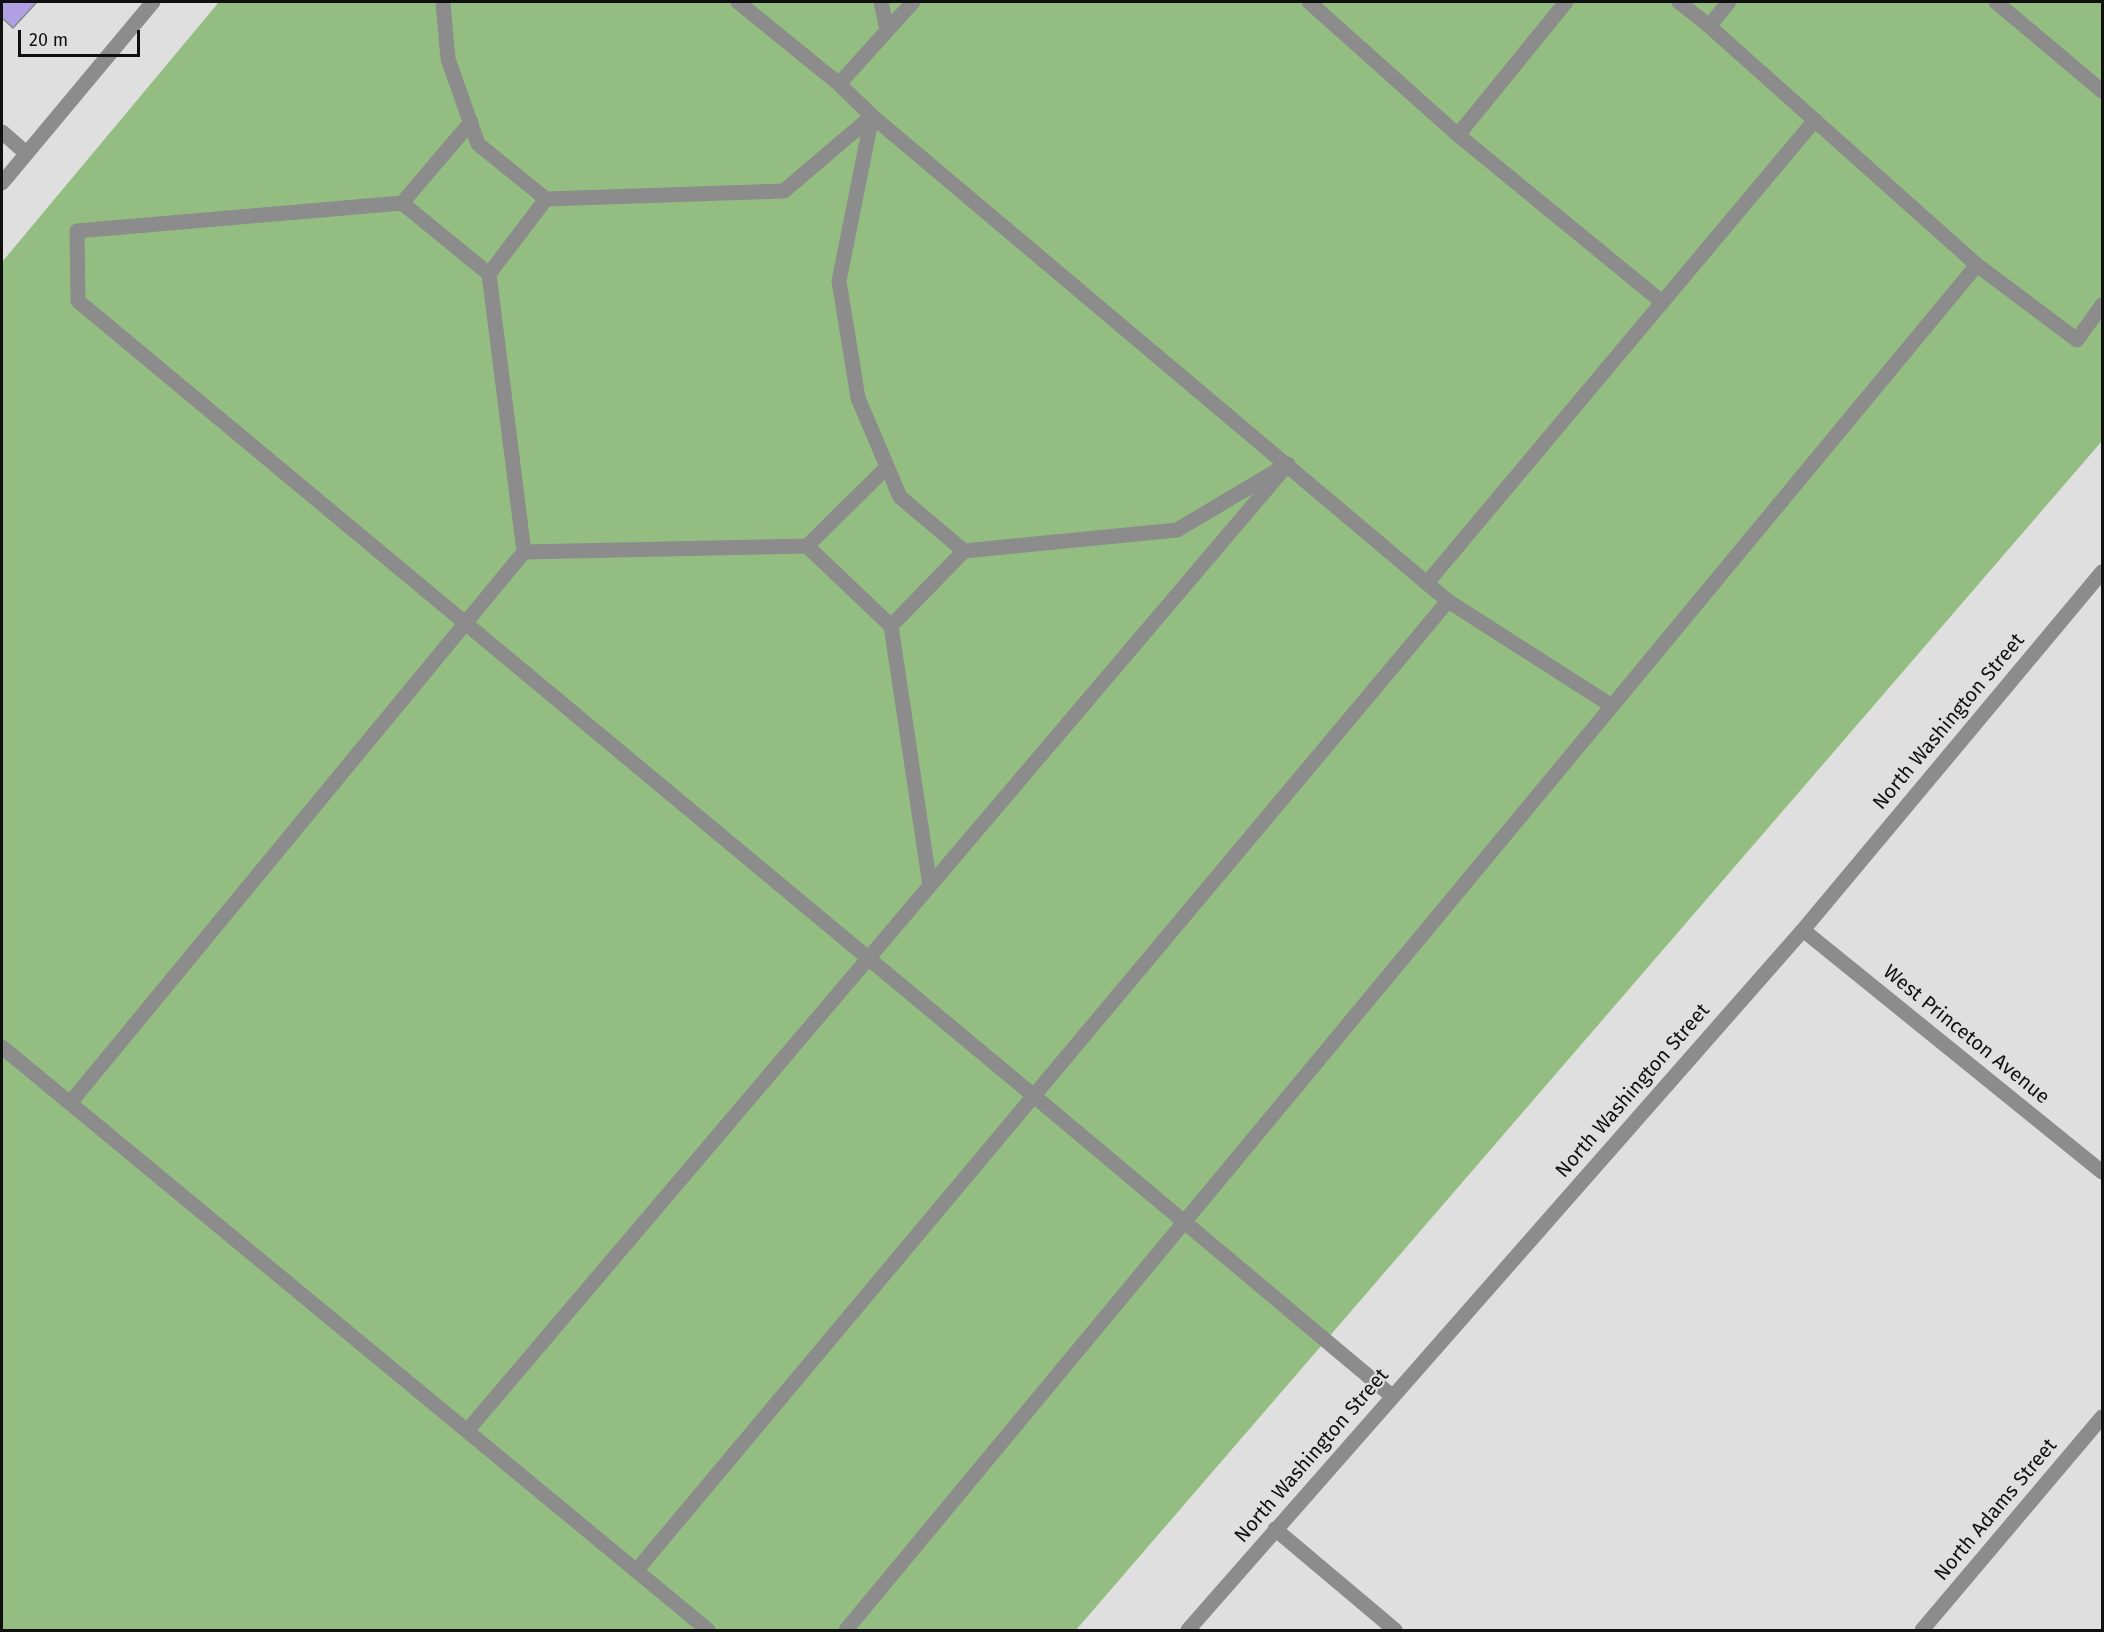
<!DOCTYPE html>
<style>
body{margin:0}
#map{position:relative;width:2104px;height:1632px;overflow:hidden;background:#dfdfe0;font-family:"Fira Sans",sans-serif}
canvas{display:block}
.frame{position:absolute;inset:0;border:3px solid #101011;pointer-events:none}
.scale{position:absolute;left:18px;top:30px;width:122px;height:27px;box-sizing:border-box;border:3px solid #101011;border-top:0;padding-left:8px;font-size:18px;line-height:21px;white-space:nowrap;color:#101011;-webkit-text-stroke:4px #dfdfe0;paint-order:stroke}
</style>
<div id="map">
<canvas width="2104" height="1632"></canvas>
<div class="frame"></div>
<div class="scale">20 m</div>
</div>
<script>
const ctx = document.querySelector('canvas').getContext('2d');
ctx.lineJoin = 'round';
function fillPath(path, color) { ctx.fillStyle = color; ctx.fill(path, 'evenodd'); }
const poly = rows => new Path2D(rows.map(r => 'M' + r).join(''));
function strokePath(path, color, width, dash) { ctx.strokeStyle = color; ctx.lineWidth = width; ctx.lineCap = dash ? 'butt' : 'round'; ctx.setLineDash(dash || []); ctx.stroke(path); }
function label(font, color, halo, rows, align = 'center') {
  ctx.font = font + ' "Fira Sans",sans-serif'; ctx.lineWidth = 4.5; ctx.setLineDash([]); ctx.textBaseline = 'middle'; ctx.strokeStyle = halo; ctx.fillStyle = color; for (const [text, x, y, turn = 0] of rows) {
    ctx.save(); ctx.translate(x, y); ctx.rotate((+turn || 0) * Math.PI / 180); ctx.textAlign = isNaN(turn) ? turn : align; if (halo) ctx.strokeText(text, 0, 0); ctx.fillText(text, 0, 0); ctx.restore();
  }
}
const green = poly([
 [219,2,2102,2,2102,441,1076,1630,2,1630,2,262]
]);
const building = poly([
 [2,2,37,2,13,28,2,18,2,2]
]);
const minor = poly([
 [443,2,448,59,478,144,546,199,784,191,872,116,839,281,858,398,900,497,964,551,1177,530,1288,464,467,1431],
 [738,2,839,84],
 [881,2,887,30],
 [913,2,839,84,872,116,1448,601],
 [1309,2,1458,135],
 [1566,2,1458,135,1662,302],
 [1679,2,1709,26,1729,2],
 [1996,2,2102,91],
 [1709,26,1977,265],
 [2,132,26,153],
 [2,183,153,2],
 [402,203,471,122],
 [489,274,546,199],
 [807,546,887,467],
 [1427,583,1815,120],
 [891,626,964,551],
 [1612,706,1977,265,2077,340,2102,305],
 [930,886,891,626,807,546,524,552,489,274,402,203,77,231,78,301,1034,1096,1392,1396],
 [1803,930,2102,1172],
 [2,1047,708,1630],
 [70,1103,524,552],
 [1275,1529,1395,1630],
 [636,1571,1448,601,1612,706,846,1630],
 [1188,1630,1803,930,2102,572],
 [1922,1630,2102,1417]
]);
const streetNames = [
 ["North Washington Street",1949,722,-50],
 ["West Princeton Avenue",1966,1035,39],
 ["North Washington Street",1633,1091,-49],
 ["North Washington Street",1312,1456,-49],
 ["North Adams Street",1996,1510,-50]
];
fillPath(green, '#94be81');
fillPath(building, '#b0a0e3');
strokePath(building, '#888789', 1.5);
strokePath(minor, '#8d8c8c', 15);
label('20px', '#101011', '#dfdfe0', streetNames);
</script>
